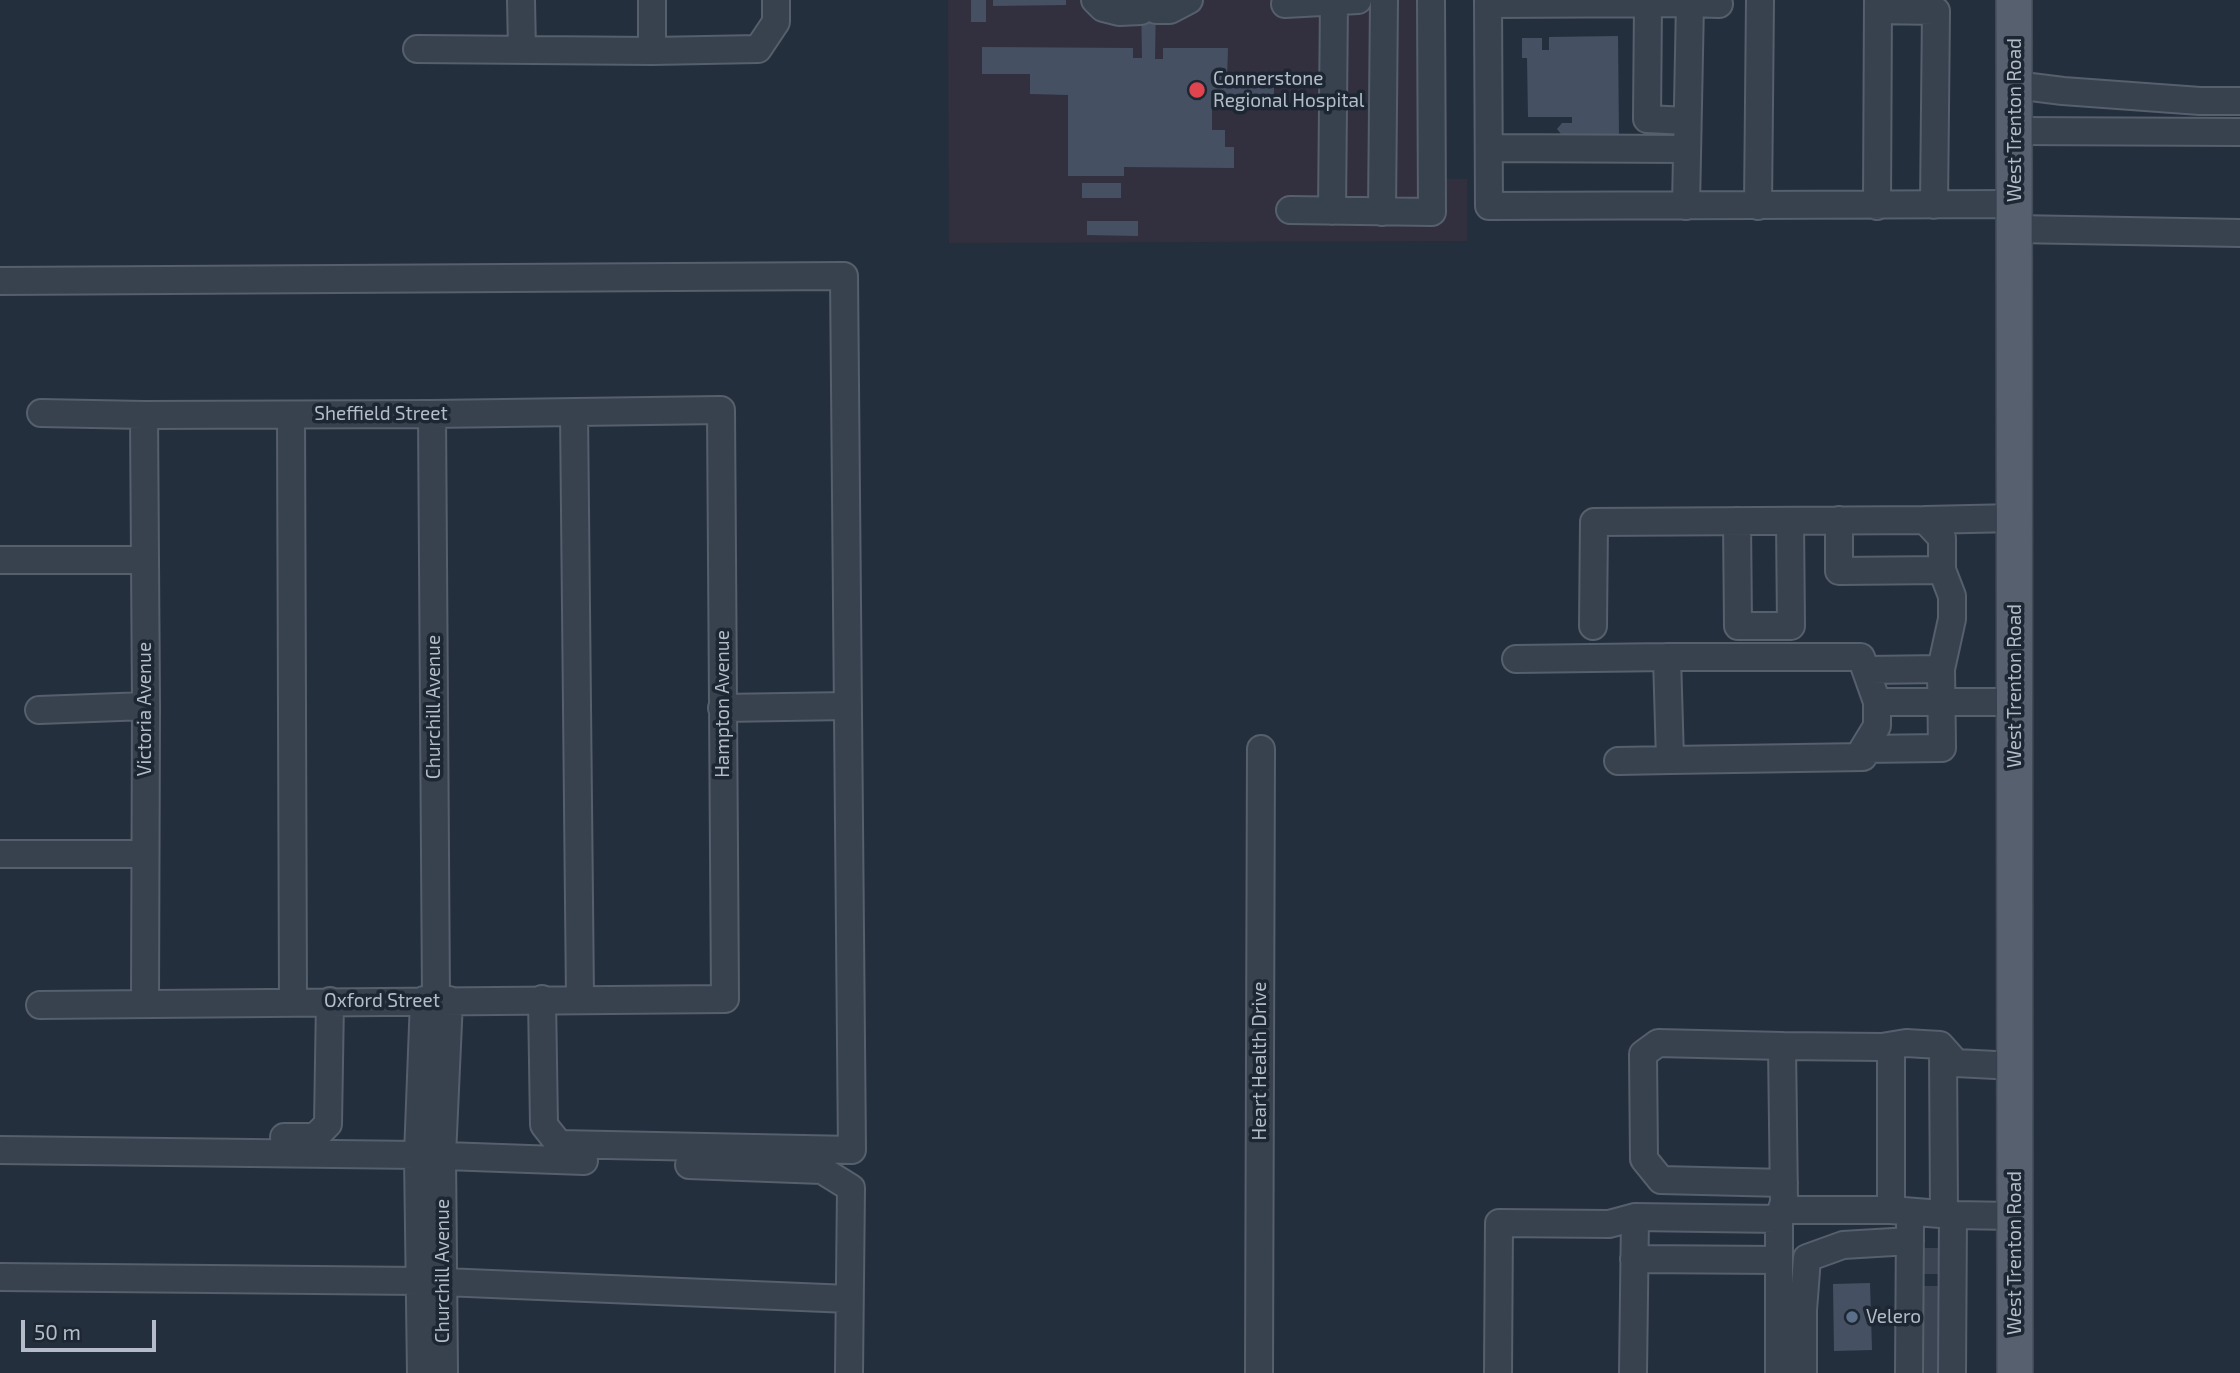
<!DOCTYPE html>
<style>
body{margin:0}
#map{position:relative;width:2240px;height:1373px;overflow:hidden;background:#242f3e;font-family:"Exo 2",sans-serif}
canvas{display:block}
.scale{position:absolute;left:21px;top:1320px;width:135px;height:32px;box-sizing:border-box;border:4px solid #b4bcc9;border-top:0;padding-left:9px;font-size:21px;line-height:24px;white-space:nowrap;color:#b4bcc9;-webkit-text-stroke:5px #1d2633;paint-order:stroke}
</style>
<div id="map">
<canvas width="2240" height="1373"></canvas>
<div class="scale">50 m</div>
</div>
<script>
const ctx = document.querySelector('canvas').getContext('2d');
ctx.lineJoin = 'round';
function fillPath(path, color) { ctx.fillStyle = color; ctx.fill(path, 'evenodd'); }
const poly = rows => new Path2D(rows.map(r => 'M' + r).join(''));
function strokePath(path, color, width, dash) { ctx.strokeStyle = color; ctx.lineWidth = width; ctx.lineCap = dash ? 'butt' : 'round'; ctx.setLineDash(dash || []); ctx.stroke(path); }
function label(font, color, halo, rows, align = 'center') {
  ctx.font = font + ' "Exo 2",sans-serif'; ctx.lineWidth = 7; ctx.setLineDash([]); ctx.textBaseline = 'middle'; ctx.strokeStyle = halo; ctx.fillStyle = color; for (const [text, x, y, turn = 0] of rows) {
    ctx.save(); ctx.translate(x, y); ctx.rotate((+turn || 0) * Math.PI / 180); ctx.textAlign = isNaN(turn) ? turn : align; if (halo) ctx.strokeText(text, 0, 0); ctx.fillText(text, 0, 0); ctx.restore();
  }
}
const medical = poly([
 [948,0,1446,0,1447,179,1467,179,1467,241,949,243]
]);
const building = poly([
 [971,0,986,0,986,22,971,22],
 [993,0,1066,0,1066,5,993,6],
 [1141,0,1156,0,1155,59,1163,59,1163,48,1228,48,1227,79,1274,80,1274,95,1227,95,1227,100,1212,100,1212,130,1225,130,1225,147,1234,147,1234,168,1124,167,1124,176,1068,176,1068,95,1030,94,1030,74,982,74,982,47,1133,48,1133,58,1142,58],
 [1618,36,1619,136,1572,136,1572,134,1561,134,1557,129,1562,123,1572,123,1572,117,1528,117,1527,58,1522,58,1522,38,1542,38,1542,50,1549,50,1549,37],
 [1082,183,1121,183,1121,198,1082,198],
 [1087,221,1138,221,1138,236,1087,235],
 [1870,1283,1872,1350,1834,1351,1833,1284]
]);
const minorTunnel = poly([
 [1921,1261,1941,1261],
 [1921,1299,1940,1299],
 [1921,1318,1941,1318],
 [1921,1341,1941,1341],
 [1921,1361,1941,1361]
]);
const minor = poly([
 [521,0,522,50],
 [1095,0,1103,8,1119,12,1141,11],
 [1488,0,1489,206,2015,204],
 [1690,0,1690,3,1719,4],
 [1285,4,1358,0],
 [1488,4,1690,3,1686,206],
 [1648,4,1647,119,1687,121],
 [1156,10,1170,10,1189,0],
 [1878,10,1936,11,1934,205],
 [417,49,652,51,758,49,776,22,776,0],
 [652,51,652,0],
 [2015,85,2063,91,2200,101,2240,101],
 [2015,131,2240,132],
 [1489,148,1687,149],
 [1758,206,1760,0],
 [1877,206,1878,0],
 [1290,210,1432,212,1431,0],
 [1332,211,1334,1],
 [1382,212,1384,0],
 [2015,229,2240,233],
 [0,281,844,276,852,1150,559,1144,544,1125,542,999],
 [574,413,580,999],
 [432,414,436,1000],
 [144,415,146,706,145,1002],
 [291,415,293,1001],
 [1839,520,1839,571,1942,570],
 [1925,520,2015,518],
 [1737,521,1738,626,1791,626,1790,521],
 [0,560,144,560],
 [1593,626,1594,522,1925,520,1942,538,1942,570,1952,596,1952,619,1941,669],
 [1516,659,1667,657],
 [1877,702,1877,726,1863,749,1863,757,1670,760,1667,657,1861,657,1877,702,2015,702],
 [722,708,848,706],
 [39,710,146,706],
 [1863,749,1942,748,1941,669,1867,670],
 [1618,761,1670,760],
 [0,854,145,854],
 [40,1005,725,999,721,410,432,414,144,415,41,413],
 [1782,1046,1658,1043,1643,1054,1644,1159,1661,1180,1784,1183],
 [1891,1046,1891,1210],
 [1943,1049,1944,1214],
 [284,1137,315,1137,328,1124,330,1001],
 [0,1150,418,1155,584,1161],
 [689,1165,822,1170,851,1188,849,1373],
 [1782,1210,1891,1210,1953,1215],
 [1634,1259,1779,1260],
 [0,1277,420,1281,849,1299],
 [421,1373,418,1155,424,1000],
 [444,1373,442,1156,449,1000],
 [1259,1373,1261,749],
 [1498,1373,1499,1223,1609,1224,1635,1217,1779,1219],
 [1633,1373,1635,1217],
 [1779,1373,1779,1219,1784,1202,1782,1046,1882,1047,1906,1043,1940,1045,1956,1063,2015,1066],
 [1803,1373,1803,1310,1807,1258,1843,1245,1910,1241],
 [1909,1373,1910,1224],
 [1952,1373,1953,1215,2015,1216]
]);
const major = poly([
 [2014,0,2015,1373]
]);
const markers = [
 [1197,90,9,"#e0444e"],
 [1852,1317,7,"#5c6f8a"]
];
const poiNames = [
 ["Connerstone",1213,79],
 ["Regional Hospital",1213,101],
 ["Velero",1866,1317]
];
const streetNames = [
 ["West Trenton Road",2015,120,-90],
 ["Sheffield Street",381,414],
 ["West Trenton Road",2015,686,-90],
 ["Hampton Avenue",723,704,-90],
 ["Churchill Avenue",434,707,-90],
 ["Victoria Avenue",145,709,-90],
 ["Oxford Street",382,1001],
 ["Heart Health Drive",1260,1061,-90],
 ["West Trenton Road",2015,1253,-90],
 ["Churchill Avenue",443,1271,-90]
];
fillPath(medical, '#32303f');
fillPath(building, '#455162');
strokePath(minorTunnel, '#3a4453', 26, [26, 13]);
strokePath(minor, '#565f6c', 30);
strokePath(major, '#414a57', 38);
strokePath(minor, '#38414e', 26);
strokePath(major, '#56606e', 35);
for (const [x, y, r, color] of markers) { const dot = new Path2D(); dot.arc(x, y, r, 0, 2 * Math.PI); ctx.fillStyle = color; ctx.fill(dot); strokePath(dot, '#1d2633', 2.5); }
label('19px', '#b4bcc9', '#1d2633', poiNames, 'left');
label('19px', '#b4bcc9', '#1d2633', streetNames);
</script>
